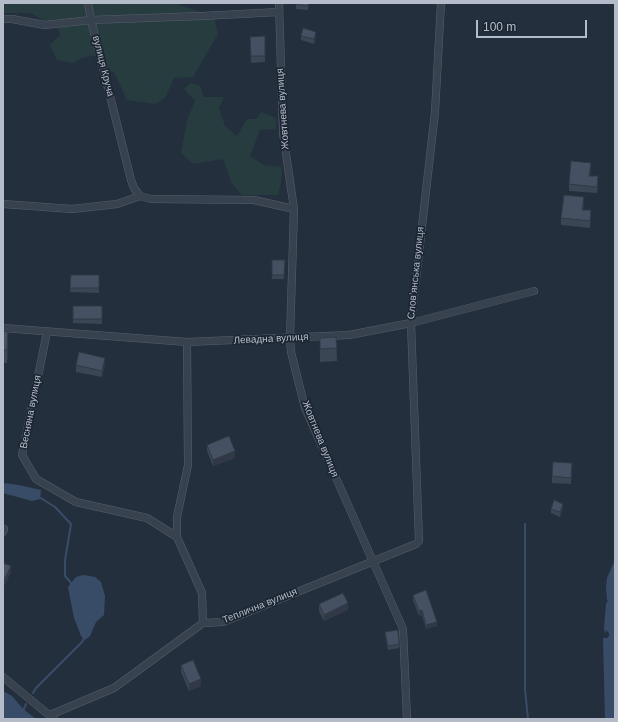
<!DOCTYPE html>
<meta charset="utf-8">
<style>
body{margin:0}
#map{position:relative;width:618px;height:722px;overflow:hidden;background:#242f3e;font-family:Arial,sans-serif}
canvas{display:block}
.frame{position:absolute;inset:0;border:4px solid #b4bcc9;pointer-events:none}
.scale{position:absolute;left:476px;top:20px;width:111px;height:18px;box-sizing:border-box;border:2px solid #b4bcc9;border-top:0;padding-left:5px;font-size:12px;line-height:14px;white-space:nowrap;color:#b4bcc9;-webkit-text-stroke:3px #1d2633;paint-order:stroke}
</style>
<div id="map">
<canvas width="618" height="722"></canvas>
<div class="frame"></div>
<div class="scale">100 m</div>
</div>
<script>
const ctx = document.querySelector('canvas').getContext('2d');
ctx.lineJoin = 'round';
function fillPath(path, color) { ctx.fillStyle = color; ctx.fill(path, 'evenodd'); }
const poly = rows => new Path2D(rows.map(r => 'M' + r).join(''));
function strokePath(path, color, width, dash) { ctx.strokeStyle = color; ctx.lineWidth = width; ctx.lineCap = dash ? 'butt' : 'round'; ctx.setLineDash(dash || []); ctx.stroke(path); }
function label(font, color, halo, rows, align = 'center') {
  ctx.font = font + ' Arial,sans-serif'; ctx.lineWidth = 3.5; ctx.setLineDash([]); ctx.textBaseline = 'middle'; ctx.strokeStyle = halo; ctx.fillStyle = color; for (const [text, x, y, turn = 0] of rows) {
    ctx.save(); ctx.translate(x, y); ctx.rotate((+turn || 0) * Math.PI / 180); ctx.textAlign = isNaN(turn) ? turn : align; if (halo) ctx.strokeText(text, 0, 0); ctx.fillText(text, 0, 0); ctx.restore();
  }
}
const green = poly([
 [3,3,179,3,179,5,214,16,218,34,193,77,174,78,165,98,155,104,127,100,114,72,105,69,99,55,84,57,73,63,57,60,50,45,60,35,56,21,47,22,30,13,3,13],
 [191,83,200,86,204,97,224,97,219,108,225,126,237,136,247,119,256,119,261,112,276,118,276,129,260,130,250,156,264,165,282,167,281,183,278,195,242,195,232,184,223,159,193,164,181,153,187,120,195,101,184,89]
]);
const water = poly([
 [3,483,19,485,41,490,40,499,32,501,3,493],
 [615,560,615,719,605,719,603,638,607,638,609,636,609,633,606,630,605,634,604,628,606,604,608,600,607,600,606,587,607,578],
 [84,575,95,577,101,582,105,596,104,615,96,622,90,636,85,640,81,636,74,618,68,587,76,577],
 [3,691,12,696,23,709,36,719,3,719]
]);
const stream = poly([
 [39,497,55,507,71,524,65,560,65,576,72,584],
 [525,524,525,689,528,719],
 [33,693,36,688,83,641,84,636],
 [23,711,26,704]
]);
const minor = poly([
 [88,3,91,20,202,16,279,12],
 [279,3,283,133,294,209,290,338,291,352,305,408,403,629,407,719],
 [3,19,12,19,45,25,91,20,131,180,134,188,140,196,151,199,254,200,294,209],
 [3,204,72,209,117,204,140,196],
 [3,328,187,342,349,335,411,323,534,291],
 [47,332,22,455,36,479,76,502,147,518,177,537,202,593,203,623],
 [3,532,4,529],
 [177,537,177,517,188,465,187,342],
 [3,677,54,719],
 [50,715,114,688,203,623,223,622,416,544,419,541,411,323,435,112,441,3]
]);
const wall = poly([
 [296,3,309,3,308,10,296,9],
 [265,36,265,62,251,63,250,37],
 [301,36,316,36,314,44,301,40],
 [591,169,590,176,598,183,597,193,569,191,569,184],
 [584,203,583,210,591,217,590,228,561,225,561,218],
 [272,260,285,260,284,279,272,279],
 [71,275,99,275,99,293,70,292],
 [73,306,102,306,102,324,73,323],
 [3,331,8,344,7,363,3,363],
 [336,337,337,361,320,362,320,338],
 [105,364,102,377,76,372,76,365],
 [207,445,235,458,213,466,207,451],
 [572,470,571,484,552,483,552,476],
 [563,508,560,517,551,513,551,509],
 [413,595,437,626,426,629,422,615,419,616,413,600],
 [319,604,348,610,324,621,319,611],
 [398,630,399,648,388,650,385,636,385,632],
 [181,665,201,686,189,691,181,672]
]);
const shadedWall = poly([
 [316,32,316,36,314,44,314,39],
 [8,332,8,344,7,363,7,350],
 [105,358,105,364,102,377,102,371],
 [235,451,235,458,213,466,213,460],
 [563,504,563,508,560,517,560,512],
 [11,566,11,573,3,588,3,582],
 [348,603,348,610,324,621,324,615],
 [422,610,422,615,419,616,419,611],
 [437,622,437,626,426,629,426,625],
 [201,679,201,686,189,691,189,684]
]);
const building = poly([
 [296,3,309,3,308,6,296,4,296,3],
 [303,28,316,32,314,39,301,36,303,28],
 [265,36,265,56,251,56,250,37,265,36],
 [571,161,591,163,589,176,598,176,597,187,569,184,571,161],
 [564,195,584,197,582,210,591,210,590,221,561,218,564,195],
 [272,260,285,260,284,275,272,275,272,260],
 [71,275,99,275,99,288,70,288,71,275],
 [73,306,102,306,102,319,73,319,73,306],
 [3,331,8,332,7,350,3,350,3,331],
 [336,337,337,348,320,349,320,338,336,337],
 [79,352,105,358,102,371,76,365,79,352],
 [229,436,235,451,213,460,207,445,229,436],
 [553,462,572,463,571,478,552,476,553,462],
 [554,500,563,504,560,512,551,509,554,500],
 [3,563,11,566,3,582,3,563],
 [426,590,437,622,426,625,422,610,419,611,413,595,426,590],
 [343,593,348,603,324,615,319,604,343,593],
 [398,630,399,644,388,646,385,632,398,630],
 [193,660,201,679,189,684,181,665,193,660]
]);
const streetNames = [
 ["вулиця Круча",103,66,76],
 ["Жовтнева вулиця",283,109,-94],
 ["Словʼянська вулиця",416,273,-84],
 ["Левадна вулиця",271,339,-3],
 ["Весняна вулиця",31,412,-79],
 ["Жовтнева вулиця",320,439,68],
 ["Теплична вулиця",260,606,-22]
];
fillPath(green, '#263c3f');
fillPath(water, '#394c67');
strokePath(stream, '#394c67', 2);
strokePath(minor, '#565f6c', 8);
strokePath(minor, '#38414e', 7);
fillPath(wall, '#3b4654');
fillPath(shadedWall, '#303945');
fillPath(building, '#455162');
strokePath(building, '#303945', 1);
label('10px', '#b4bcc9', '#1d2633', streetNames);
</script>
